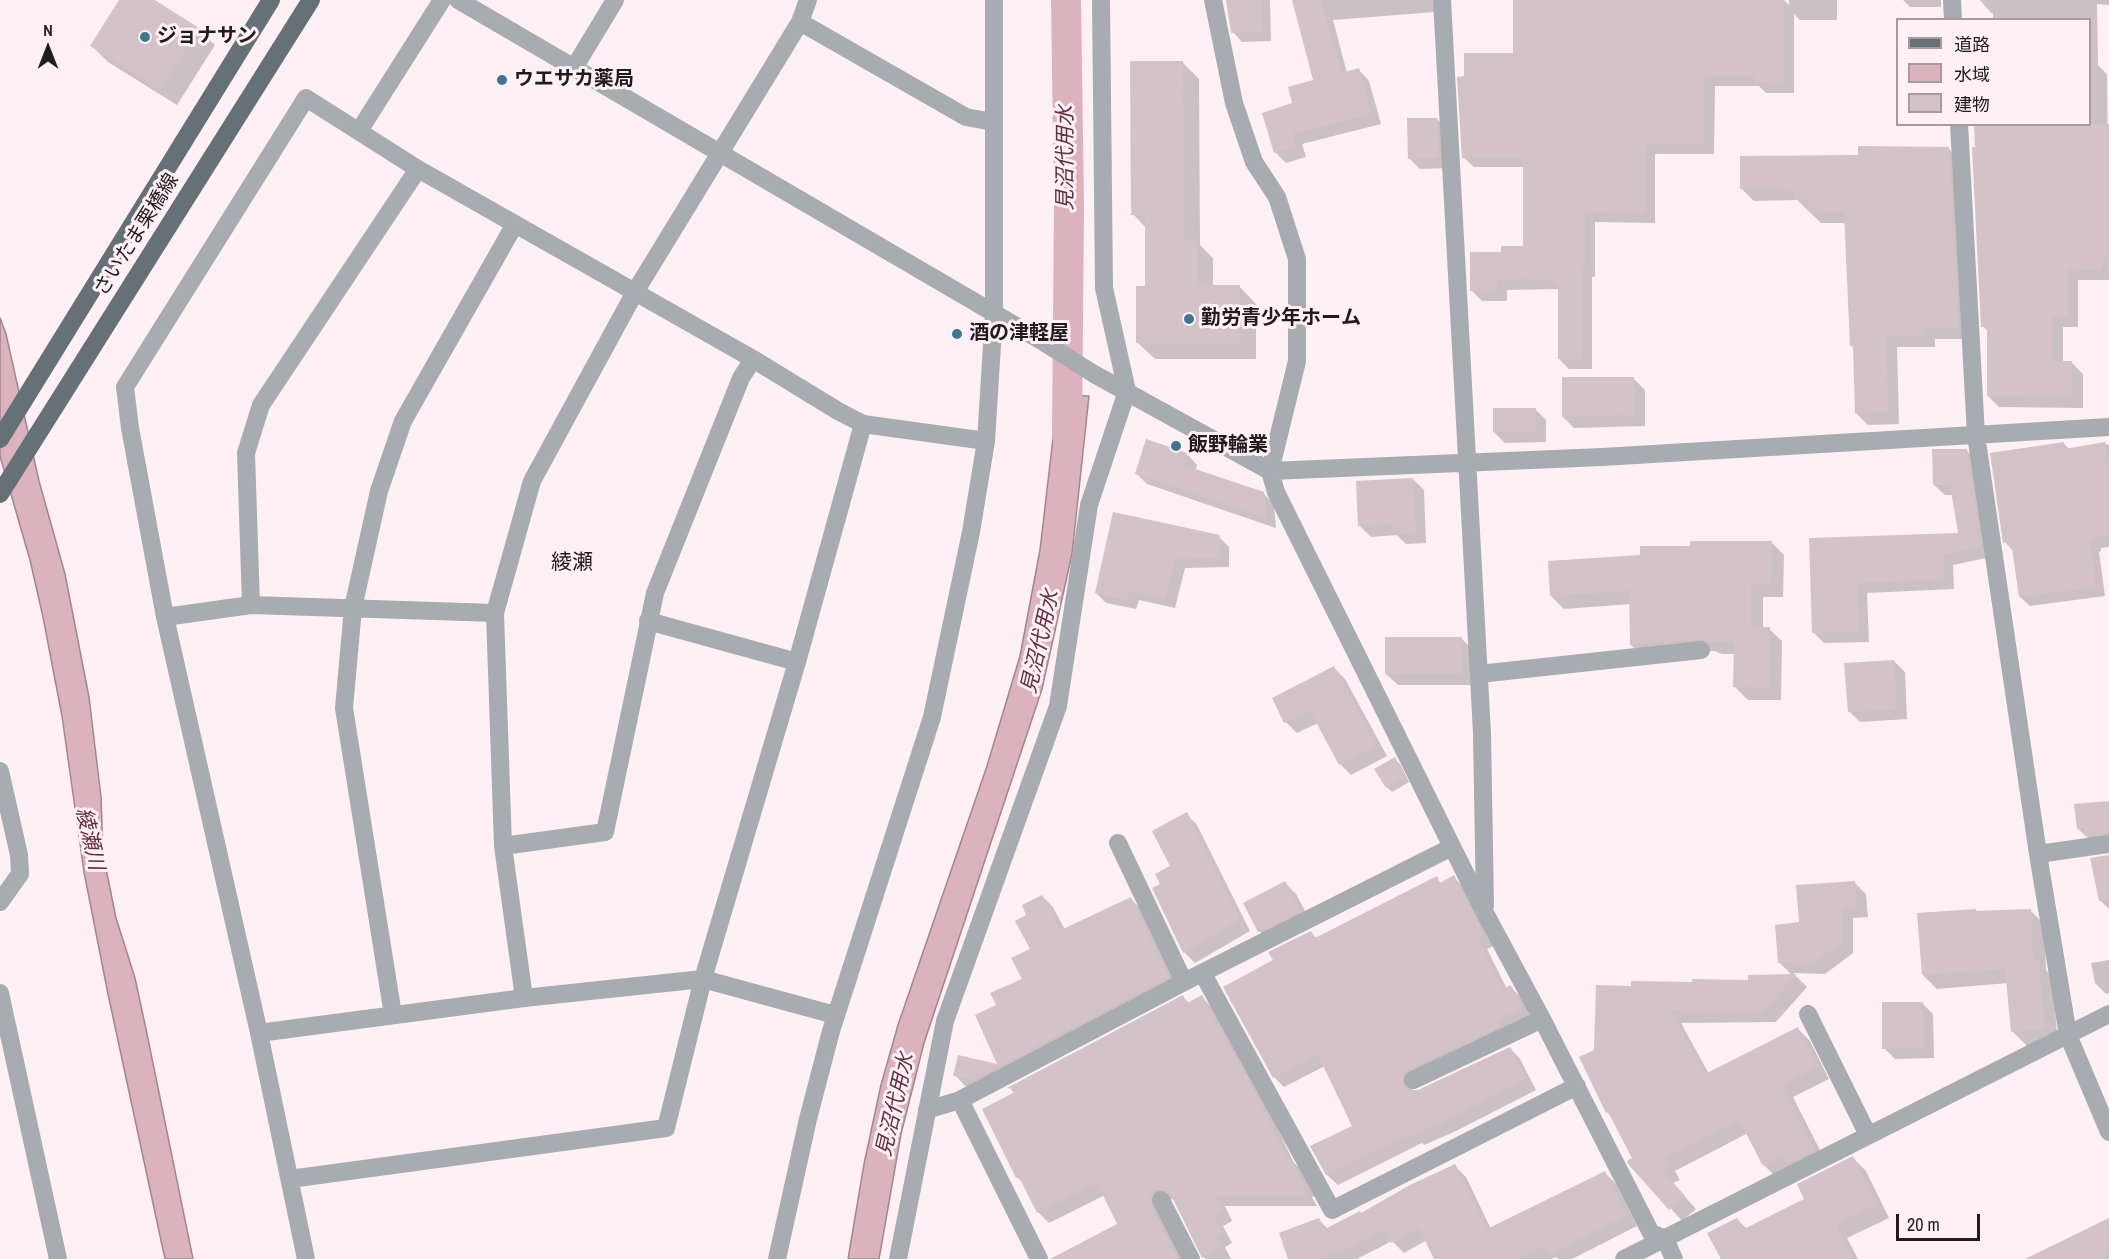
<!DOCTYPE html>
<meta charset="utf-8">
<style>
body{margin:0}
#map{position:relative;width:2109px;height:1259px;overflow:hidden;background:#fef0f4;font-family:"Archivo Narrow","Noto Sans JP",sans-serif}
canvas{display:block}
.legend{position:absolute;left:1896px;top:18px;width:195px;height:108px;box-sizing:border-box;background:#fef0f4;border:2px solid #a69b9e;margin:0;padding:8px 10px;list-style:none;font-size:18px;color:#211b1d}
.legend li{display:flex;align-items:center;gap:12px;height:30px}
.legend b{width:30px;border:2px solid #a69b9e}
.north{position:absolute;left:18px;top:18px;width:60px;height:60px;-webkit-text-stroke:4px #fef0f4;paint-order:stroke;rotate:0deg;font-size:16px;font-weight:700;line-height:24px;text-align:center;color:#211b1d}
.north::after{content:'';display:block;margin:auto;width:21px;height:27px;background:#211b1d;clip-path:polygon(50% 0,100% 100%,50% 72%,0 100%)}
.scale{position:absolute;left:1896px;top:1214px;width:84px;height:27px;box-sizing:border-box;border:3px solid #211b1d;border-top:0;padding-left:8px;font-size:18px;line-height:21px;white-space:nowrap;color:#211b1d;-webkit-text-stroke:4px #fef0f4;paint-order:stroke}
</style>
<div id="map">
<canvas width="2109" height="1259"></canvas>
<ul class="legend">
<li><b style="height:8px;background:#657176"></b>道路</li>
<li><b style="height:16px;background:#dcb2be"></b>水域</li>
<li><b style="height:16px;background:#d3c2c7"></b>建物</li>
</ul>
<div class="north">N</div>
<div class="scale">20 m</div>
</div>
<script>
const ctx = document.querySelector('canvas').getContext('2d');
ctx.lineJoin = 'round';
function fillPath(path, color) { ctx.fillStyle = color; ctx.fill(path, 'evenodd'); }
const poly = rows => new Path2D(rows.map(r => 'M' + r).join(''));
function strokePath(path, color, width, dash) { ctx.strokeStyle = color; ctx.lineWidth = width; ctx.lineCap = dash ? 'butt' : 'round'; ctx.setLineDash(dash || []); ctx.stroke(path); }
function label(font, color, halo, rows, align = 'center') {
  ctx.font = font + ' "Archivo Narrow","Noto Sans JP",sans-serif'; ctx.lineWidth = 6; ctx.setLineDash([]); ctx.textBaseline = 'middle'; ctx.strokeStyle = halo; ctx.fillStyle = color; for (const [text, x, y, turn = 0] of rows) {
    ctx.save(); ctx.translate(x, y); ctx.rotate((+turn || 0) * Math.PI / 180); ctx.textAlign = isNaN(turn) ? turn : align; if (halo) ctx.strokeText(text, 0, 0); ctx.fillText(text, 0, 0); ctx.restore();
  }
}
const water = poly([
 [0,318,6,334,39,481,65,574,89,697,101,797,103,854,116,918,135,978,147,1034,193,1259,165,1259,108,994,84,872,62,716,43,617,30,560,0,456,0,318],
 [1058,395,1089,396,1072,554,1042,689,924,1043,901,1134,879,1259,848,1259,864,1164,881,1085,898,1025,987,766,1020,656,1040,550,1058,395]
]);
const shadow = poly([
 [121,0,152,0,198,29,215,45,177,105,108,62,92,46],
 [1227,0,1270,0,1271,41,1242,42,1233,32],
 [1293,0,1434,0,1435,12,1333,20,1347,73,1359,70,1369,81,1381,124,1302,144,1306,157,1286,163,1276,153,1294,104,1315,81],
 [1515,0,1784,0,1789,5,1789,0,1837,0,1837,20,1800,20,1794,14,1794,93,1766,93,1759,86,1715,86,1714,154,1655,154,1655,223,1595,222,1595,277,1592,277,1592,369,1569,369,1559,359,1559,289,1507,290,1507,301,1482,301,1472,291,1503,253,1525,247,1525,167,1474,167,1463,157,1465,78,1515,55],
 [1903,0,1941,0,1941,7,1910,7],
 [1980,0,2109,0,2109,5,2097,4,2098,65,2107,74,2109,280,2078,280,2078,327,2063,327,2063,363,2072,363,2083,374,2083,408,1999,407,1988,396,1989,332,1983,326,2090,124,2090,20,1993,20,1993,13,1991,13],
 [1182,62,1199,79,1200,245,1213,258,1213,287,1240,287,1256,304,1256,359,1155,359,1138,343,1146,287,1146,228,1133,214],
 [1437,119,1448,130,1450,168,1420,169,1409,158],
 [1948,148,1960,160,1970,339,1935,339,1935,347,1897,347,1899,424,1868,425,1856,413,1854,348,1851,345,1846,223,1821,223,1797,200,1754,201,1742,189,1860,156],
 [1634,379,1645,390,1645,426,1574,428,1563,417],
 [1535,409,1546,420,1546,442,1505,443,1494,432],
 [2064,444,2070,450,2105,444,2109,445,2109,547,2101,548,2101,551,2099,552,2105,596,2030,606,2020,597,2014,552,2005,542],
 [1966,450,1977,461,1991,557,1953,565,1954,589,1867,593,1869,642,1824,643,1814,633,1811,539,1960,534,1953,495,1945,495,1934,485],
 [1187,454,1197,465,1195,471,1263,493,1274,504,1276,528,1147,484,1136,473],
 [1413,479,1424,490,1426,543,1406,544,1397,535,1371,537,1360,526],
 [1219,537,1229,547,1229,567,1185,568,1175,608,1139,600,1136,609,1106,603,1096,593],
 [1771,542,1784,555,1783,597,1763,597,1763,628,1769,629,1782,641,1781,700,1748,700,1735,687,1735,654,1722,654,1714,651,1644,657,1631,645,1631,604,1564,609,1551,596,1641,556,1691,547],
 [1461,638,1472,649,1472,685,1398,685,1386,674],
 [1894,661,1905,672,1907,719,1860,722,1849,711],
 [1334,668,1345,679,1387,756,1351,775,1340,764,1318,723,1297,733,1286,722,1274,698],
 [1395,759,1400,764,1409,782,1392,792,1387,787],
 [2109,802,2109,844,2089,839,2078,829],
 [1186,814,1197,825,1250,931,1195,963,1184,952,1162,884,1172,867],
 [2109,856,2109,909,2100,900],
 [1454,877,1464,888,1494,946,1487,949,1507,989,1510,987,1521,997,1531,1018,1413,1085,1413,1091,1418,1092,1510,1048,1520,1059,1536,1090,1456,1131,1424,1145,1422,1143,1338,1185,1327,1175,1312,1147,1354,1127,1325,1066,1284,1087,1274,1077,1275,961,1311,932,1317,939,1436,878,1442,884],
 [1285,883,1296,894,1311,922,1270,942,1259,931],
 [1855,883,1866,894,1868,917,1853,918,1853,953,1825,974,1793,973,1807,987,1776,1022,1681,1023,1709,1074,1798,1029,1810,1041,1829,1079,1793,1097,1826,1162,1776,1177,1764,1165,1748,1133,1675,1171,1680,1180,1673,1183,1696,1209,1682,1221,1630,1163,1634,1159,1612,1117,1607,1112,1596,1051,1633,987,1750,981,1793,976,1779,962,1800,924],
 [1042,896,1053,907,1065,930,1131,899,1142,910,1179,988,985,1090,965,1086,955,1075,959,1057,1000,1066,977,1016,998,1006,1024,979,1032,949,1028,916],
 [2030,910,2044,924,2046,970,2052,976,2058,1043,2027,1046,2013,1032,2008,983,1937,989,1923,975,1977,912],
 [2109,960,2109,993,2106,994,2095,983,2091,963],
 [1183,997,1189,1003,1202,997,1212,1008,1273,1119,1294,1163,1300,1168,1315,1196,1312,1197,1317,1206,1225,1206,1232,1221,1223,1226,1232,1243,1225,1247,1231,1259,1205,1259,1175,1200,1173,1199,1166,1201,1183,1259,1052,1259,1119,1224,1105,1195,1049,1223,1038,1212,1026,1186,1017,1177,1015,1094,1010,1088],
 [1922,1003,1933,1014,1934,1058,1895,1059,1884,1048],
 [1853,1158,1866,1171,1889,1218,1847,1238,1858,1259,1723,1259,1737,1219,1747,1229,1806,1200],
 [1455,1166,1466,1177,1491,1229,1605,1173,1616,1184,1637,1226,1572,1259,1558,1259,1556,1257,1551,1259,1436,1259,1427,1240,1404,1253,1392,1241,1357,1259,1290,1259,1319,1220,1328,1229,1362,1214],
 [2109,1220,2109,1259,2028,1259]
]);
const canal = poly([
 [1066,0,1069,207,1067,435]
]);
const building = poly([
 [119,0,155,0,199,28,160,90,90,46],
 [1226,0,1261,0,1262,32,1231,33],
 [1292,0,1321,0,1341,73,1359,68,1371,114,1292,134,1296,147,1274,153,1262,113,1292,103,1288,87,1313,80],
 [1513,0,1784,0,1784,83,1754,83,1754,76,1705,76,1704,144,1646,144,1645,213,1585,212,1585,268,1582,268,1582,359,1558,359,1558,284,1553,284,1553,279,1497,280,1497,291,1470,291,1470,252,1501,252,1501,246,1523,246,1523,158,1462,158,1457,77,1464,76,1464,53,1513,53],
 [1130,61,1183,61,1184,240,1197,240,1197,285,1240,285,1240,343,1136,343,1136,286,1145,286,1145,215,1131,215],
 [1407,118,1437,118,1439,158,1408,159],
 [1974,124,2109,124,2109,262,2102,262,2102,270,2068,269,2068,317,2052,317,2052,361,2072,361,2072,397,1987,396,1987,327,1981,327,1972,147,1975,147],
 [1858,146,1949,147,1959,327,1924,328,1924,335,1886,335,1888,412,1855,413,1853,346,1850,346,1844,212,1808,211,1808,199,1794,199,1794,192,1786,191,1786,189,1740,189,1740,156,1858,155],
 [1562,377,1634,377,1635,415,1562,417],
 [1493,408,1536,408,1536,432,1493,432],
 [1146,439,1187,453,1183,465,1264,492,1266,518,1135,474],
 [2064,442,2065,449,2105,442,2109,465,2109,536,2092,538,2093,542,2090,542,2096,587,2019,597,2011,541,2003,543,1990,453],
 [1932,449,1967,449,1981,547,1943,555,1944,579,1857,583,1859,632,1812,633,1809,538,1958,533,1950,485,1933,485],
 [1413,478,1416,533,1394,534,1393,524,1358,526,1356,481],
 [1113,512,1220,535,1220,558,1175,559,1165,599,1129,591,1127,600,1095,593],
 [1690,541,1772,541,1771,585,1751,585,1751,627,1770,627,1769,688,1733,687,1734,642,1708,642,1700,639,1630,645,1629,591,1550,596,1548,561,1640,555,1640,546,1690,546],
 [1385,637,1462,637,1462,674,1385,674],
 [1894,660,1897,709,1848,712,1844,663],
 [1334,666,1377,745,1339,765,1310,711,1284,723,1272,698],
 [1395,757,1405,777,1386,788,1374,769],
 [2109,801,2109,833,2085,836,2084,828,2077,829,2074,804],
 [1187,812,1240,919,1183,953,1152,888,1160,884,1155,874,1170,866,1152,831],
 [2109,855,2109,900,2099,901,2090,858],
 [1454,875,1484,935,1478,939,1503,989,1511,985,1522,1008,1497,1020,1500,1026,1408,1070,1403,1074,1403,1084,1407,1090,1418,1090,1510,1047,1527,1079,1445,1121,1412,1136,1411,1134,1326,1175,1310,1146,1352,1126,1318,1055,1273,1078,1223,987,1273,960,1268,952,1311,931,1315,938,1437,876,1440,883],
 [1285,881,1301,911,1258,932,1243,903],
 [1855,881,1857,907,1842,908,1843,942,1813,963,1778,963,1775,925,1799,922,1796,885],
 [1042,895,1061,930,1131,897,1169,977,973,1080,953,1076,958,1055,997,1064,975,1015,996,1005,990,993,1022,979,1011,958,1030,949,1015,921,1026,915,1022,905],
 [1976,909,1976,911,2031,909,2033,961,2039,960,2045,1029,2011,1032,2005,969,1922,975,1917,913],
 [1796,974,1764,1011,1671,1011,1705,1074,1798,1027,1818,1067,1782,1085,1815,1150,1787,1164,1784,1156,1763,1166,1739,1120,1664,1159,1669,1168,1663,1171,1685,1196,1669,1210,1628,1164,1627,1161,1632,1158,1608,1112,1606,1113,1579,1057,1594,1050,1596,985,1631,986,1631,981,1692,982,1692,979,1748,980,1748,975],
 [1183,995,1187,1003,1202,995,1263,1107,1287,1157,1289,1156,1305,1185,1303,1186,1308,1196,1215,1196,1222,1210,1213,1215,1223,1232,1215,1236,1221,1248,1202,1258,1171,1195,1167,1190,1156,1190,1151,1194,1151,1205,1178,1259,1050,1259,1117,1224,1097,1183,1037,1213,1019,1177,1016,1178,982,1109,1019,1090,1007,1088],
 [1882,1002,1923,1002,1924,1048,1882,1049],
 [1853,1156,1877,1204,1836,1225,1853,1259,1721,1259,1707,1233,1737,1218,1744,1229,1804,1199,1797,1184],
 [1455,1164,1487,1229,1605,1171,1627,1215,1550,1254,1546,1246,1517,1259,1434,1259,1419,1228,1391,1243,1384,1229,1345,1249,1317,1259,1288,1259,1279,1233,1319,1218,1325,1229,1360,1211,1361,1213,1410,1185],
 [2109,1218,2109,1253,2098,1259,2025,1259]
]);
const minor = poly([
 [458,0,1040,340,1094,374,1270,471,1602,457,2109,427],
 [1213,0,1234,103,1254,162,1277,197,1297,259,1297,361,1270,471,1276,492,1485,913,1542,1019,1651,1233,1665,1239,1674,1259],
 [1442,0,1482,733,1485,906],
 [1952,0,1953,20],
 [800,22,966,117,993,122],
 [574,68,615,0],
 [1959,124,1976,435,2038,854,2068,1035,2109,1132],
 [359,131,442,0],
 [251,605,246,453,261,405,418,169],
 [165,617,251,605,495,613],
 [648,621,797,662],
 [1479,674,1701,650],
 [0,771,19,855,20,874,0,902],
 [1118,843,1184,982],
 [503,846,605,832,655,593,741,378,753,359],
 [2038,854,2109,844],
 [1203,974,1332,1210,1577,1086],
 [0,993,58,1259],
 [524,998,503,846,495,613,532,481,635,292,800,22,808,0],
 [1808,1014,1868,1135],
 [393,1015,344,708,353,608,379,491,403,421,515,224],
 [259,1033,524,998,703,979,835,1015],
 [1413,1080,1542,1019],
 [960,1100,1039,1259],
 [927,1110,960,1100,1184,982,1452,847],
 [290,1179,666,1128,703,979,797,662,863,424],
 [1161,1200,1191,1259],
 [306,1259,259,1033,165,617,130,428,125,387,306,98,418,169,753,359,838,411,863,424,986,441],
 [777,1259,808,1119,831,1031,932,717,971,532,986,441,994,313,994,0],
 [898,1259,945,1021,1058,706,1089,505,1127,391,1104,288,1101,0],
 [1624,1259,2109,1014]
]);
const major = poly([
 [0,439,271,0],
 [0,494,311,0]
]);
const markers = [
 [145,37,6,"#3b778e"],
 [502,80,6,"#3b778e"],
 [1189,319,6,"#3b778e"],
 [957,334,6,"#3b778e"],
 [1176,446,6,"#3b778e"]
];
const poiNames = [
 ["ジョナサン",157,37],
 ["ウエサカ薬局",514,80],
 ["勤労青少年ホーム",1201,319],
 ["酒の津軽屋",969,334],
 ["飯野輪業",1188,446]
];
const streetNames = [
 ["さいたま栗橋線",137,235,-58]
];
const waterNames = [
 ["見沼代用水",1066,158,-90],
 ["見沼代用水",1041,642,-77],
 ["綾瀬川",89,839,77],
 ["見沼代用水",896,1105,-77]
];
const neighbourhoodNames = [
 ["綾瀬",572,563]
];
fillPath(water, '#dcb2be');
strokePath(water, '#a4858e', 1.5);
fillPath(shadow, '#0003');
strokePath(canal, '#dcb2be', 30);
fillPath(building, '#d3c2c7');
strokePath(minor, '#a6acaf', 18);
strokePath(major, '#657176', 18);
for (const [x, y, r, color] of markers) { const dot = new Path2D(); dot.arc(x, y, r, 0, 2 * Math.PI); ctx.fillStyle = color; ctx.fill(dot); strokePath(dot, '#fef0f4', 2); }
label('bold 20px', '#211b1d', '#fef0f4', poiNames, 'left');
label('20px', '#211b1d', '#fef0f4', streetNames);
label('italic 21px', '#642e41', '#fef0f4', waterNames);
label('21px', '#211b1d', '#fef0f4', neighbourhoodNames);
</script>
